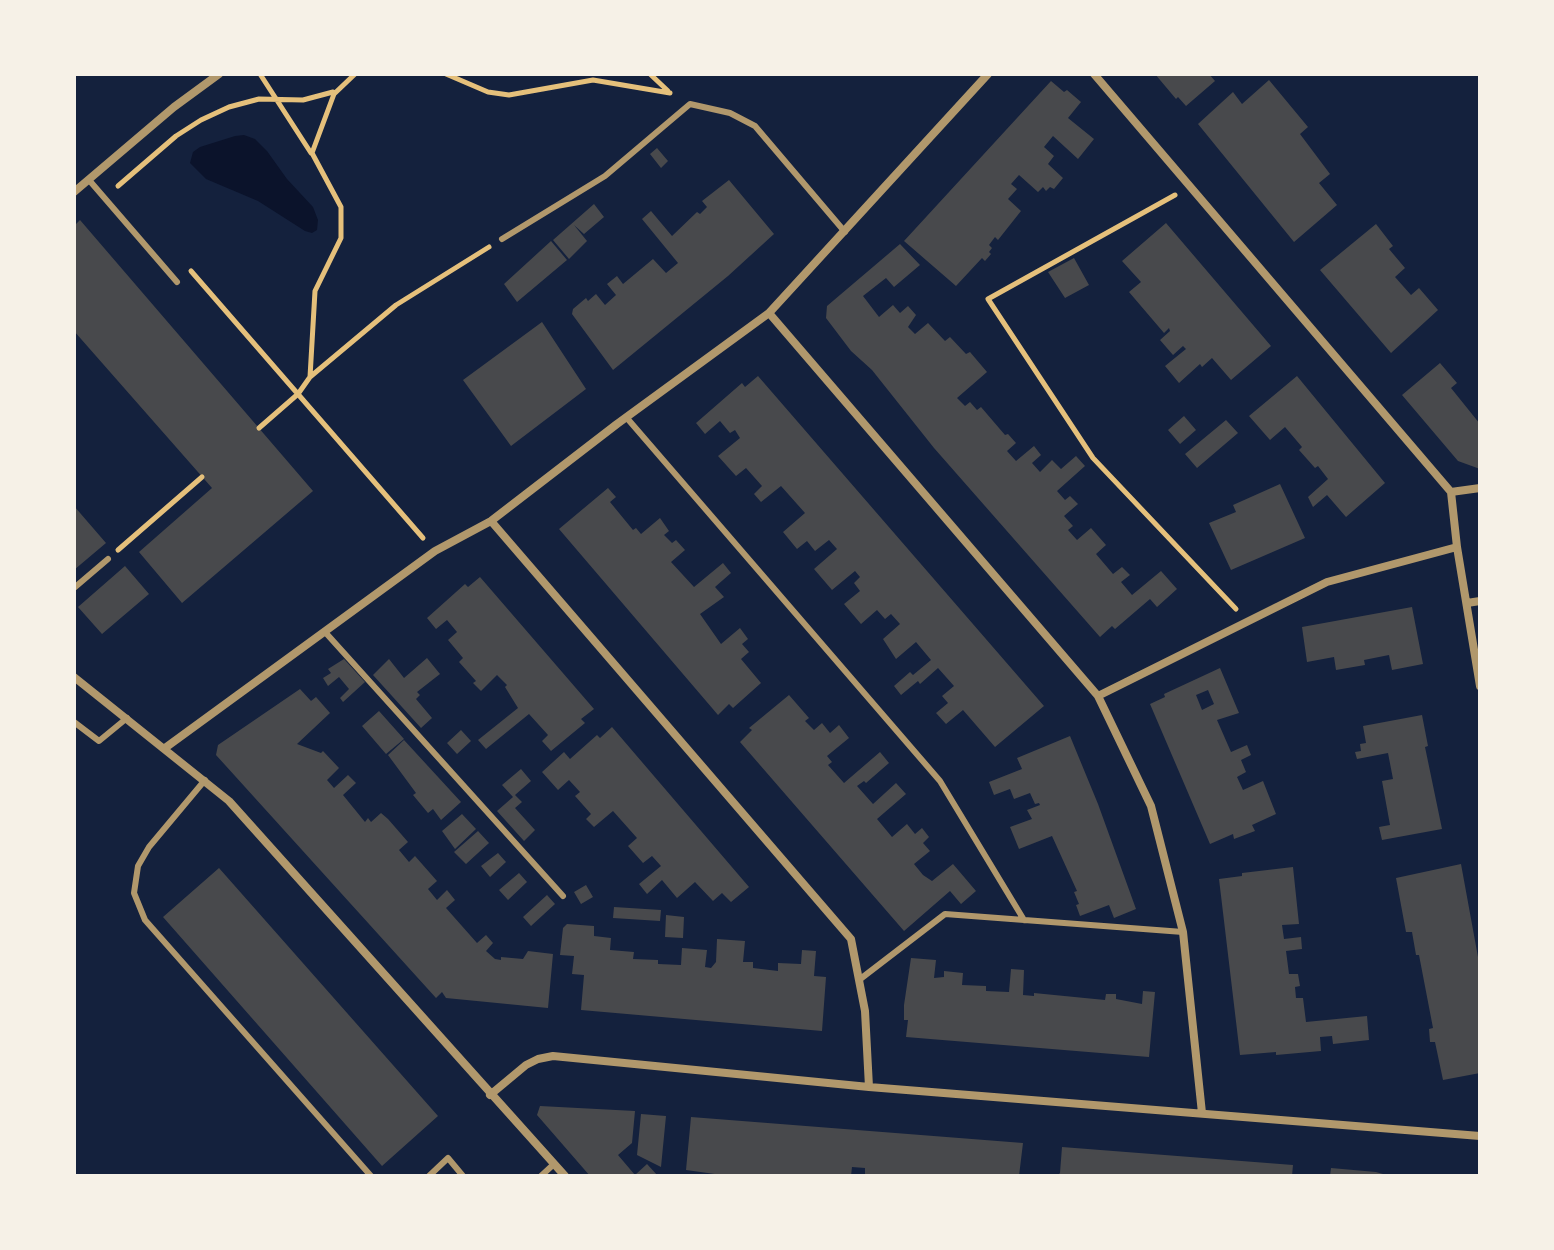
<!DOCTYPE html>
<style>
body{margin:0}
#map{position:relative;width:1554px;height:1250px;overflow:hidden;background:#14213d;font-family:Lato,sans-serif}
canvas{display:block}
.frame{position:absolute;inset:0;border:76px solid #f6f1e7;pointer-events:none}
</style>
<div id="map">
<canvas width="1554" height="1250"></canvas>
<div class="frame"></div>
</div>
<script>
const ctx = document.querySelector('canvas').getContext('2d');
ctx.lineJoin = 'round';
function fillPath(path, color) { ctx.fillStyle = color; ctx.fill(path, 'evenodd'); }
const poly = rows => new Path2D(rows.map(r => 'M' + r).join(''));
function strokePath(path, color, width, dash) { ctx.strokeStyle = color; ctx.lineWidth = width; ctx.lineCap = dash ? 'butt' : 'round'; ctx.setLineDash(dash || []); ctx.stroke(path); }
const water = poly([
 [244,135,255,139,267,151,287,179,313,207,318,220,317,230,312,233,305,231,258,201,206,179,190,163,193,152,200,147,235,136]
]);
const building = poly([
 [1155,74,1209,74,1215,81,1186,106,1178,97,1176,99],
 [1269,80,1308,127,1300,134,1330,174,1319,183,1337,205,1294,242,1198,124,1233,92,1242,104],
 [1051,81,1064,92,1067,90,1081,102,1068,118,1094,139,1078,159,1053,136,1044,147,1054,156,1048,164,1063,178,1054,189,1050,187,1046,191,1043,187,1038,192,1019,175,1011,184,1017,189,1008,199,1021,211,998,240,995,237,989,245,992,248,989,252,991,254,985,261,982,258,956,286,904,241],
 [657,148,668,161,661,168,650,154],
 [729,180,774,234,728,276,613,370,572,314,573,309,586,298,588,301,596,294,605,305,616,295,607,284,617,276,623,284,653,259,666,273,678,263,642,219,651,211,672,236,697,212,700,214,707,207,702,201],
 [594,204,604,217,584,234,574,225,587,241,569,259,553,240],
 [80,220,313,491,182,603,139,552,212,488,74,331,74,226],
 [1166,223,1271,346,1231,380,1212,358,1202,367,1200,364,1179,383,1165,366,1186,349,1183,346,1173,355,1160,340,1170,331,1169,328,1164,333,1129,292,1141,282,1122,261],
 [1376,224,1393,246,1389,249,1405,268,1395,277,1411,295,1419,288,1438,310,1391,353,1320,270],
 [551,241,567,260,517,302,504,284],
 [900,244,920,265,894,287,886,278,863,296,879,317,893,305,900,313,908,306,916,315,908,327,915,334,928,323,945,341,950,337,966,354,970,352,987,372,957,398,965,406,970,402,977,410,981,407,1005,435,1008,434,1016,443,1007,451,1016,461,1034,446,1041,455,1032,463,1040,472,1052,460,1061,469,1076,456,1085,466,1057,491,1065,500,1070,496,1078,504,1064,516,1073,526,1068,530,1077,540,1091,528,1106,545,1096,554,1113,574,1122,567,1130,575,1121,582,1132,595,1161,571,1177,589,1157,607,1150,599,1115,629,1112,626,1100,637,934,448,872,370,851,351,826,318,827,306],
 [1074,258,1089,285,1065,298,1048,272],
 [542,322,586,389,511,446,463,380],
 [1440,363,1457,383,1451,388,1480,424,1480,469,1458,461,1402,395],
 [758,376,1044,706,995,747,963,710,946,724,936,713,948,703,942,696,954,686,938,668,920,684,918,681,901,695,894,686,910,672,913,675,931,660,916,642,896,659,883,639,900,624,891,614,885,619,877,610,861,624,844,604,860,591,854,583,860,577,855,571,832,590,814,569,837,549,829,540,815,551,807,541,797,549,783,532,805,513,781,486,761,502,754,494,762,486,746,468,736,476,718,456,740,438,735,430,730,433,720,421,705,434,696,423,742,383,745,387],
 [1297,376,1385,483,1346,517,1327,495,1313,507,1308,497,1328,479,1318,466,1315,468,1299,450,1302,447,1285,427,1270,440,1249,416],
 [1184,416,1196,430,1180,444,1168,430],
 [1226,420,1238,433,1197,468,1185,454],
 [1280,484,1305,538,1231,570,1209,523,1236,512,1233,505],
 [608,488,616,497,610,502,633,530,636,528,641,534,660,518,669,531,664,535,672,543,676,540,685,550,671,562,694,587,723,563,731,573,715,587,724,597,700,614,721,644,740,628,748,639,742,644,749,652,741,659,761,683,733,708,729,704,718,715,559,529],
 [74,506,106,543,74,570],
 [125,566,149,594,102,634,78,607],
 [480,577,594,709,581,719,585,723,551,751,542,741,548,735,529,714,486,749,478,740,518,708,505,687,507,685,497,675,481,691,473,683,476,681,459,662,463,658,448,640,457,632,447,620,436,629,427,618,465,584,468,587],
 [1412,607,1423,664,1392,670,1389,655,1364,660,1365,665,1336,670,1334,657,1307,662,1302,627],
 [427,658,440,674,417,692,420,695,416,699,432,718,421,728,373,675,389,659,404,678],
 [344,659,365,682,343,702,340,698,349,689,339,677,328,686,323,678,331,673,328,669],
 [1220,668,1239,713,1217,720,1231,752,1247,745,1251,755,1241,760,1246,772,1237,777,1243,790,1263,781,1276,814,1252,825,1255,831,1234,839,1233,834,1210,844,1150,704,1165,697,1164,694],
 [1208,690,1214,704,1202,710,1196,695],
 [300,689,311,701,316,697,330,713,297,744,321,753,323,751,339,768,327,780,334,788,348,775,356,783,343,795,365,822,368,818,371,822,381,813,388,819,408,842,399,850,409,862,415,856,437,881,428,889,437,900,447,890,455,900,446,908,477,943,486,935,493,943,486,951,495,959,501,960,501,957,523,959,528,951,553,954,548,1008,446,998,442,992,436,998,216,755,218,745],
 [789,695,809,718,805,721,814,730,822,723,830,733,839,725,849,738,827,756,832,762,828,765,844,783,880,752,889,763,866,783,864,781,857,786,873,804,896,783,906,794,877,819,892,837,907,824,915,834,922,828,929,837,923,843,930,851,914,864,923,875,932,881,953,864,976,891,961,904,950,891,904,931,740,742,752,730,749,728],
 [379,711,404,739,386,754,362,726],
 [1422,715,1428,746,1425,747,1442,829,1382,840,1379,827,1390,825,1382,781,1393,779,1388,753,1357,759,1355,752,1361,751,1360,744,1366,743,1363,726],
 [612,727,749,887,731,902,722,893,713,901,695,882,677,898,662,880,647,894,639,884,661,866,652,856,643,863,628,846,637,838,613,811,594,827,586,819,591,814,575,796,580,792,569,780,558,790,542,772,564,752,570,759,597,735,600,738],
 [461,730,471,741,457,754,447,743],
 [1070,736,1098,804,1136,909,1114,918,1109,905,1080,916,1076,905,1079,904,1074,892,1077,891,1052,836,1019,849,1010,827,1032,819,1027,810,1040,805,1039,803,1035,804,1030,793,1014,799,1010,789,994,795,989,782,1022,769,1017,758],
 [404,740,461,802,441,820,433,809,428,813,413,795,416,793,388,755],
 [521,769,531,781,515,795,522,802,515,808,535,830,524,841,497,811,513,797,502,785],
 [462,814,476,829,455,849,442,831],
 [478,831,489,843,466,864,454,852],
 [498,853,506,862,490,877,481,866],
 [1461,864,1480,968,1480,1073,1443,1080,1435,1042,1430,1042,1429,1029,1433,1028,1419,955,1416,955,1412,932,1406,932,1396,878],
 [1293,867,1299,924,1282,925,1284,939,1301,937,1302,949,1286,951,1289,974,1298,974,1300,986,1295,987,1296,998,1303,998,1306,1022,1367,1016,1369,1040,1333,1044,1332,1036,1320,1037,1321,1051,1276,1055,1276,1052,1240,1055,1219,879,1242,876,1242,873],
 [219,868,438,1116,382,1166,163,917],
 [519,873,527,882,508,900,499,890],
 [586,885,593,897,581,904,574,892],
 [547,895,555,904,531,926,523,917],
 [614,907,661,910,660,921,613,918],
 [666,915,684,917,683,938,665,937],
 [567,924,594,926,594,936,611,938,610,950,634,952,633,959,658,960,658,964,681,965,682,948,707,950,705,967,711,968,716,962,717,939,745,941,743,962,753,962,753,968,778,971,778,963,801,964,802,950,816,951,814,976,826,977,822,1031,581,1010,584,975,572,974,574,956,560,955,563,928],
 [911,958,936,960,934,978,944,977,944,971,963,973,962,985,986,986,986,991,1009,992,1011,969,1024,970,1023,995,1034,996,1034,993,1105,1000,1106,994,1116,994,1116,999,1142,1004,1143,991,1155,992,1149,1057,906,1037,908,1020,904,1020,904,1005],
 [540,1106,635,1111,632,1143,618,1155,635,1175,647,1164,658,1176,590,1176,537,1115],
 [641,1114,666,1116,661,1167,637,1155],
 [691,1117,1023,1143,1019,1176,865,1176,865,1168,852,1167,851,1176,729,1176,686,1170],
 [1062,1147,1293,1165,1292,1176,1057,1176,1060,1173],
 [1331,1168,1376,1172,1390,1176,1330,1176]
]);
const path = poly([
 [260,74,311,153],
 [355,74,334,94,312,153,341,207,341,238,315,291,310,377,396,305,489,247],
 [446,74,488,92,509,95,593,80,670,93],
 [650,74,668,91],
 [118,186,176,136,201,120,229,107,259,99,303,100,333,92],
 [1175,195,988,299,1093,458,1236,609],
 [191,271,423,538],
 [259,428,298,394,310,377],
 [118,550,202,477]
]);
const service = poly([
 [89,180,177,282],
 [502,239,605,176,690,104,730,113,755,126,845,232],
 [626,417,940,781,1024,920],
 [74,588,108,559],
 [325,632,563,896],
 [74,722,99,741,127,718],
 [205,780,149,847,138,866,134,893,145,920,371,1176],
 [859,980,945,914,1183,932],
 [429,1176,448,1158,463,1176],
 [541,1176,554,1164]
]);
const minor = poly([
 [1094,74,1451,492,1457,547,1480,686],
 [74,192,174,107,219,74],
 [769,313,1098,696,1151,806,1183,932,1202,1113],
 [1451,492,1480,488],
 [491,521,851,939,865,1011,869,1087],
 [1467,603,1480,601],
 [74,677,229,801,565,1176],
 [1098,696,1327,582,1457,547],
 [165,748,435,551,491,521,617,424,769,313,988,74],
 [490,1095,526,1065,538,1059,553,1056,869,1087,1480,1136]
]);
fillPath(water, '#0b132b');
fillPath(building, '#48494c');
strokePath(path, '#e5c07b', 5);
strokePath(service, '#b1986c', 6);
strokePath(minor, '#b1986c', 8);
</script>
